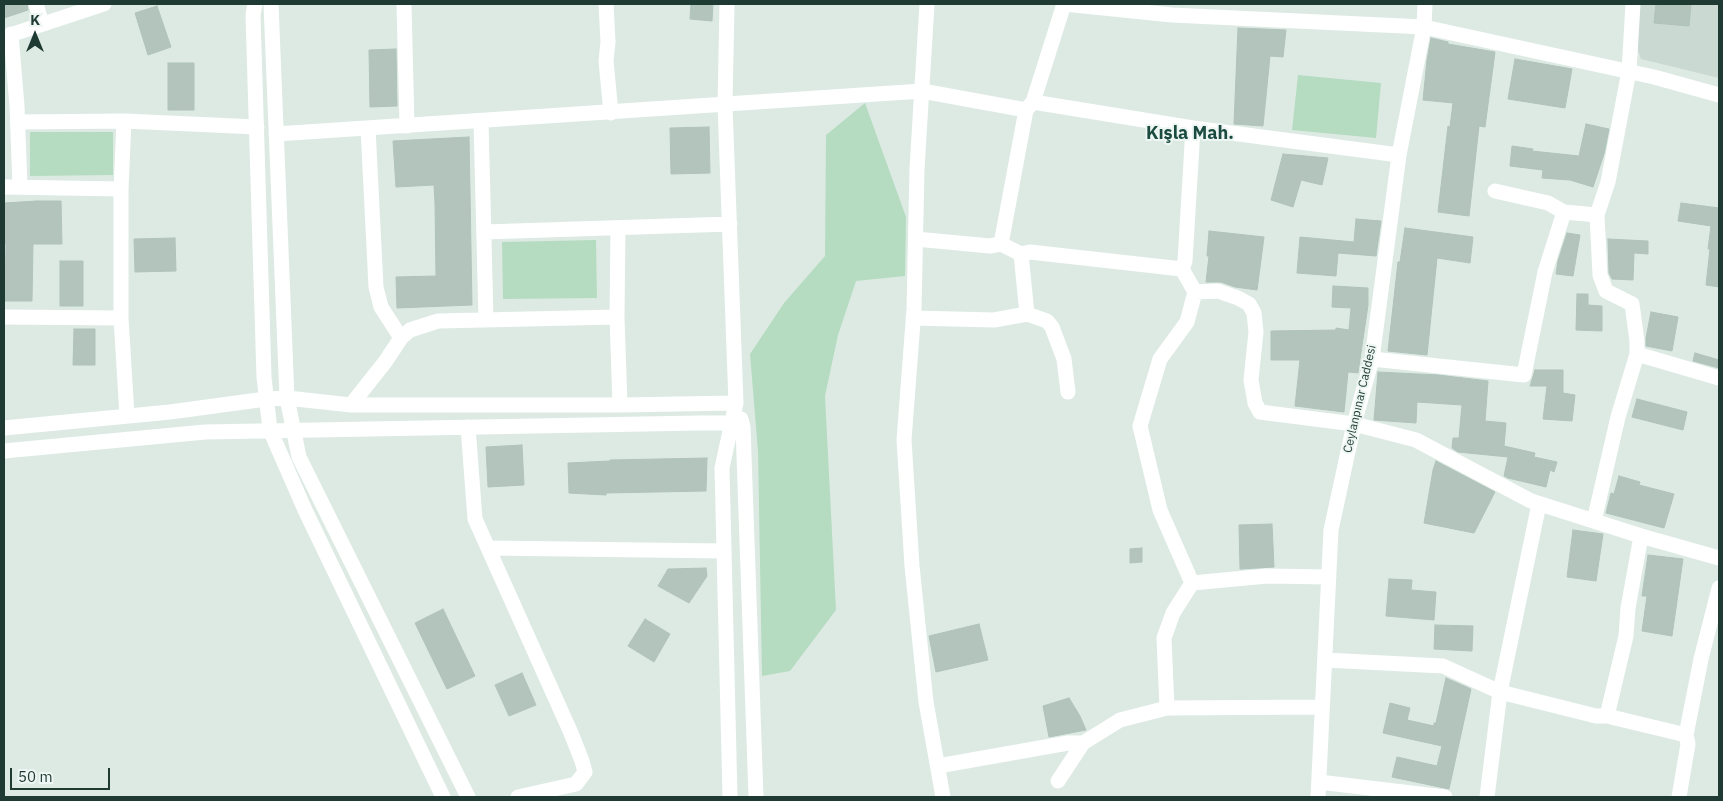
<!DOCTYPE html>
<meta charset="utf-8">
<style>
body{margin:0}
#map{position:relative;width:1723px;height:801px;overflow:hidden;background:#ddeae4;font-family:"IBM Plex Sans",sans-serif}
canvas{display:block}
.frame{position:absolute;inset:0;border:5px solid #1f3933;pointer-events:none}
.north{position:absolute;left:10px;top:10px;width:50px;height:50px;-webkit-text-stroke:4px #edf6f2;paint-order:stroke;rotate:0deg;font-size:14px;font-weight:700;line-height:20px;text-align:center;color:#1f3933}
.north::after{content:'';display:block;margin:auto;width:18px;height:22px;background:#1f3933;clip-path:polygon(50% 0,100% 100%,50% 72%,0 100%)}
.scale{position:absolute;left:10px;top:768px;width:100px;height:22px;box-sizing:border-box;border:2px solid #1f3933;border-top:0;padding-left:6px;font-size:15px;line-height:18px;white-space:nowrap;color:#1f3933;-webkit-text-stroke:4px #edf6f2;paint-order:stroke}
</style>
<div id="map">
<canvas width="1723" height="801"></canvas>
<div class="frame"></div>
<div class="north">K</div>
<div class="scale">50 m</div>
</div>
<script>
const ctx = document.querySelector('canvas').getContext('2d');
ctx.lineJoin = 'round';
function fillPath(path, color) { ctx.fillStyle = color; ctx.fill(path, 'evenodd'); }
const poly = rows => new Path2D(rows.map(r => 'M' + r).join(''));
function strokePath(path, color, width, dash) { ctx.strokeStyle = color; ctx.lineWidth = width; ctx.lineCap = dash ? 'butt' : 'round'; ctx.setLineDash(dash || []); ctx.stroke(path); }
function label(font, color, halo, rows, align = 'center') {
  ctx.font = font + ' "IBM Plex Sans",sans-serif'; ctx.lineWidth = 4; ctx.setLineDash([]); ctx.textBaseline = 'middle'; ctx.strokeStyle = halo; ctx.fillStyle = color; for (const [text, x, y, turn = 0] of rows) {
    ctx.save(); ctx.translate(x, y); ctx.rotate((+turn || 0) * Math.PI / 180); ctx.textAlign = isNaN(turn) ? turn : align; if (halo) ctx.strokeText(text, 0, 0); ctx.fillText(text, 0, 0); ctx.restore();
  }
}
const built = poly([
 [1640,4,1719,4,1719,78,1641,59,1637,48]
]);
const green = poly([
 [1298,75,1381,83,1376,138,1292,130],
 [865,103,906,217,905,276,856,281,838,335,825,396,836,610,790,671,762,676,758,451,750,354,784,303,825,256,826,135],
 [30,132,113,132,113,175,30,176],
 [596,240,597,298,503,299,502,242]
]);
const building = poly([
 [4,4,27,4,28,10,4,18,4,4],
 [691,4,713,4,712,21,690,19,691,4],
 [1656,4,1691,4,1689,26,1654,23,1656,4],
 [157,6,171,47,148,55,135,13,157,6],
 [1238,28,1286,30,1283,57,1270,56,1263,126,1234,124,1238,28],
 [1431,38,1448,42,1448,44,1495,52,1485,127,1479,126,1469,216,1438,212,1448,126,1450,127,1453,103,1423,100,1427,60,1431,38],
 [396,49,397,106,370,107,369,50,396,49],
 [1515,59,1572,69,1565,108,1508,99,1515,59],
 [168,63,194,63,194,110,168,110,168,63],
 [1586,124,1609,129,1604,154,1593,187,1570,180,1542,178,1543,170,1510,166,1512,146,1533,149,1532,151,1579,156,1586,124],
 [709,127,710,173,671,174,670,128,709,127],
 [469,137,472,305,397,308,396,277,436,276,435,203,434,185,396,187,393,141,469,137],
 [1283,154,1328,158,1322,185,1301,180,1293,207,1271,200,1283,154],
 [37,201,61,201,62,244,33,244,32,301,5,301,6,244,4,244,4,203,37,201],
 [1681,203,1719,208,1719,287,1706,285,1710,249,1708,249,1711,226,1678,221,1681,203],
 [1356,219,1381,221,1376,256,1338,253,1336,276,1297,273,1300,237,1354,242,1356,219],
 [1405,228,1473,237,1470,263,1437,258,1427,355,1388,351,1398,262,1400,262,1405,228],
 [1209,231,1264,237,1257,290,1235,287,1221,282,1206,282,1209,256,1207,256,1209,231],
 [1567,233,1580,235,1573,276,1556,274,1558,261,1567,233],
 [175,238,176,271,135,272,134,239,175,238],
 [1608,239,1648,241,1648,254,1634,253,1633,280,1612,279,1609,273,1608,239],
 [60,261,83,261,83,306,60,306,60,261],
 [1333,286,1368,288,1368,305,1358,373,1348,372,1344,412,1295,406,1300,360,1271,360,1271,331,1336,330,1336,328,1349,330,1351,308,1332,307,1333,286],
 [1577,294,1588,294,1588,305,1602,306,1602,331,1576,330,1577,294],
 [1651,312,1678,317,1672,351,1646,346,1646,338,1651,312],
 [74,329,95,329,95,365,73,365,74,329],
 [1695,353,1719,360,1719,368,1693,361,1695,353],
 [1535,370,1563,370,1563,393,1575,395,1572,421,1543,419,1547,386,1530,386,1535,370],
 [1378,372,1438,375,1488,381,1485,421,1506,423,1504,446,1535,453,1534,457,1557,462,1554,472,1550,470,1546,487,1508,478,1504,476,1508,457,1458,452,1452,448,1453,438,1459,438,1462,405,1417,402,1416,423,1374,420,1378,372],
 [1637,399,1687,412,1683,430,1632,417,1637,399],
 [522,445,524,485,488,487,486,447,522,445],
 [707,458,706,491,606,493,606,495,569,493,568,463,610,461,610,460,707,458],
 [1436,461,1495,492,1474,533,1424,523,1433,470,1436,461],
 [1619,476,1640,482,1639,485,1674,494,1664,528,1606,513,1611,493,1614,494,1619,476],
 [1272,524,1274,567,1240,569,1239,525,1272,524],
 [1573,530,1603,534,1596,581,1567,577,1573,530],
 [1142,548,1142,562,1130,563,1130,549,1142,548],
 [1648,555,1683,559,1672,636,1642,631,1647,596,1642,596,1648,555],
 [706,568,707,576,689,603,658,586,668,569,706,568],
 [1389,579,1412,580,1411,590,1436,592,1434,620,1386,616,1389,579],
 [443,609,475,676,447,689,415,623,443,609],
 [645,619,670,634,654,662,628,646,645,619],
 [979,624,988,660,936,672,929,636,979,624],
 [1435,625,1473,626,1472,651,1434,649,1435,625],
 [522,673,536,705,509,716,495,685,522,673],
 [1446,678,1471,689,1449,789,1392,777,1397,757,1437,766,1442,746,1383,733,1390,703,1410,708,1407,720,1434,726,1434,723,1436,723,1446,678],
 [1069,698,1080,716,1086,730,1049,737,1043,706,1069,698]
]);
const minor = poly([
 [36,4,42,24],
 [255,4,253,15,264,377,270,430,305,510,443,797],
 [271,4,287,398,299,457,468,797],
 [404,4,407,126],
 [606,4,608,42,606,61,611,113],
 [727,4,725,105,736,403,722,468,730,797],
 [927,4,917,169,914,309,904,440,912,566,926,702,943,797],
 [11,34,17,106,20,187],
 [4,37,104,4],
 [1033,102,1193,128,1399,155],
 [124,121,121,189,121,318,127,416],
 [481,121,486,320],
 [18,122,124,121,257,127],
 [368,128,376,287,381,307,401,338],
 [276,134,922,91,1026,110],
 [4,187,121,189],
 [1495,191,1548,203,1564,212,1597,215],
 [618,228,617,317,620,405],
 [484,232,730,224],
 [916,239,990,246,1001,244,1021,254,1030,252,1182,269],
 [1001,244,1026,110,1033,102,1064,4,1172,15,1424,27,1654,77,1719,95],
 [1021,254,1027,314],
 [1195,292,1218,291,1238,298,1249,304,1254,313,1256,332,1251,380,1255,403,1260,412,1354,424,1416,440,1531,501,1641,536,1719,558],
 [4,317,121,318],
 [913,318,994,320,1027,314,1047,321,1052,327,1064,359,1068,392],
 [1637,354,1719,378],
 [1372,359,1524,375,1545,272,1564,212],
 [351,405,385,362,401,338,410,330,438,321,617,317],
 [741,419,743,427,756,797],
 [468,427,475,519,571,733,582,761,585,772,576,784,518,797],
 [4,428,170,412,266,399,287,398,351,405,620,405,736,403],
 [4,451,205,432,699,423,731,423,743,427],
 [1594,521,1618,417,1637,354,1637,341,1632,304,1606,291,1600,275,1597,215,1608,182,1629,71,1633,4],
 [488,548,724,551],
 [1192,583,1160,510,1140,426,1160,359,1187,322,1195,292,1182,269,1185,261,1193,128],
 [1192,583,1267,576,1329,577],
 [1325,660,1443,666,1500,692,1596,716,1607,716,1686,735],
 [1167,708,1164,638,1173,613,1192,583],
 [1607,716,1626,636,1628,608,1641,536],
 [938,766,1068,743,1083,743],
 [1058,781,1083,743,1120,720,1167,708,1322,707],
 [1319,782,1445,797],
 [1318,797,1331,530,1354,424,1372,359,1399,155,1424,27,1425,4],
 [1487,797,1500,692,1539,504],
 [1679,797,1688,744,1686,735,1701,659,1719,588]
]);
const streetNames = [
 ["Ceylanpınar Caddesi",1360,399,-77]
];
const districtNames = [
 ["Kışla Mah.",1190,134]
];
fillPath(built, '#cbd9d3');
fillPath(green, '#b5dcc0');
fillPath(building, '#b3c4bd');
strokePath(building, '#b0c3bb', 1);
strokePath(minor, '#fff', 15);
label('12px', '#1f3933', '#edf6f2', streetNames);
label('bold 18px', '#1b4b40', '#edf6f2', districtNames);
</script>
